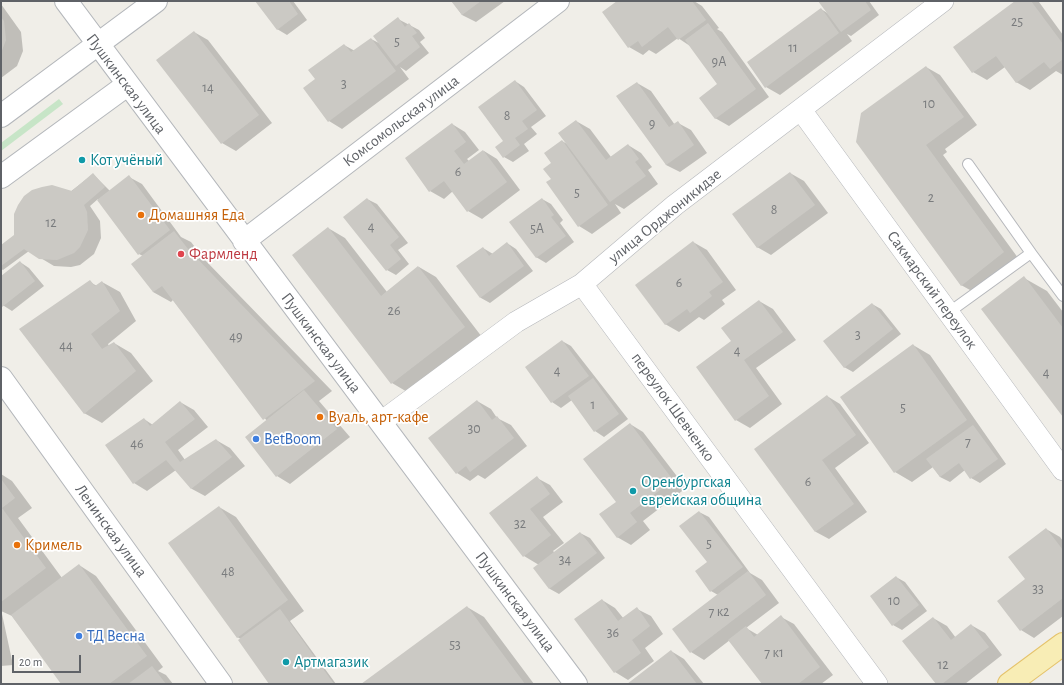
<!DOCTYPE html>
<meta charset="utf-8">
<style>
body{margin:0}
#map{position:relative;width:1064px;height:685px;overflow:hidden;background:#f0eee8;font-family:"Alegreya Sans",sans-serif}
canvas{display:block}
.frame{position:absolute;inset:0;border:2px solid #5f6267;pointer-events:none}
.scale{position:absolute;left:12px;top:655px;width:69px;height:18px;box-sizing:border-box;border:2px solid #5f6267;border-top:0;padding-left:5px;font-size:12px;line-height:14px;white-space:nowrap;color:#5f6267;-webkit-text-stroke:3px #fff;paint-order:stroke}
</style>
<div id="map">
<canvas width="1064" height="685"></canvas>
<div class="frame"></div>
<div class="scale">20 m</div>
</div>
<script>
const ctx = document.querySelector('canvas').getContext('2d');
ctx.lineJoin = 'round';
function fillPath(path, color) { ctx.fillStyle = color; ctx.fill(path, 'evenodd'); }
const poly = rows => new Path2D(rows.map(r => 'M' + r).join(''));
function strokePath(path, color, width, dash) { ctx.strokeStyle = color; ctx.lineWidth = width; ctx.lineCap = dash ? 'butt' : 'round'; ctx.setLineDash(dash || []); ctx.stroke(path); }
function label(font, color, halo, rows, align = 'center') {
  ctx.font = font + ' "Alegreya Sans",sans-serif'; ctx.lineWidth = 3.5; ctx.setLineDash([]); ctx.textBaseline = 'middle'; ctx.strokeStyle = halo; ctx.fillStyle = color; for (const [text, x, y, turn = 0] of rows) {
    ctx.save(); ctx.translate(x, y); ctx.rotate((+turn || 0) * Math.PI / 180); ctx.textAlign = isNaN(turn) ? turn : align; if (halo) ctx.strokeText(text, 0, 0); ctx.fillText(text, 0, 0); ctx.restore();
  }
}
const green = poly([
 [59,99,63,104,1,151,1,143]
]);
const shadow = poly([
 [256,1,293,1,307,20,287,35,277,29],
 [452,1,505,1,476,22,462,15],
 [619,1,694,1,702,6,719,28,717,29,722,32,769,97,729,126,715,118,719,84,690,46,678,38,656,54,649,50,643,55,629,47],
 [820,1,869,1,879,15,851,36,847,34,852,41,780,95,766,87,748,63,821,9,829,14],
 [1017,1,1039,2,1063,35,1063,75,1056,71,1030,90,1016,82,1005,67,987,80,973,72,954,47],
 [1,4,21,32,23,51,17,66,1,78],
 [398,19,419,30,425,38,420,42,429,53,406,71,400,67,409,79,342,129,329,121,316,80,344,45,355,51,371,39,381,44],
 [194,32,208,40,272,123,236,151,222,143,158,60],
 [926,67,940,75,977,125,945,149,947,152,943,155,1021,262,979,295,961,285,857,141],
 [515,81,524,87,546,116,531,127,537,134,524,144,529,151,513,162,504,157,504,142],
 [637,83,651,91,675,125,678,123,691,130,707,153,680,172,666,165],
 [576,121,590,129,611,157,628,145,641,153,652,167,648,170,658,184,624,209,615,204,621,213,592,234,579,226,552,179,553,163,562,141,569,145],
 [452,124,465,132,479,150,467,159,469,161,484,151,497,159,520,190,482,219,468,211,453,191,444,199,430,191],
 [790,173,804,181,828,213,771,255,757,247],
 [93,174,110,191,129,177,142,184,181,237,191,242,205,260,332,391,319,401,350,437,290,484,277,476,267,421,173,300,171,302,153,292,143,256,139,254,98,199,90,206,100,221,101,238,94,254,80,265,71,267,54,266,29,251,3,270,1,269,1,246],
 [367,199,377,204,408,243,398,250,409,264,396,275,387,270],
 [542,199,551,204,563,220,560,223,574,242,546,263,536,257],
 [328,228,345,238,387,292,419,267,436,277,482,337,409,393,392,383],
 [693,242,707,250,736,290,722,300,725,304,704,320,699,317,679,332,665,324],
 [507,243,516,249,533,271,490,303,481,298,458,266,483,248,493,254],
 [20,262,29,268,44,286,12,311,1,304,1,277],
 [1024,278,1047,291,1063,312,1063,416],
 [90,282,97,286,102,282,120,292,136,321,108,344,109,346,114,343,131,353,153,381,102,423,84,413],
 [759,301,773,309,796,340,756,368,782,404,750,428,736,420,697,367,732,342],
 [872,304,881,309,901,334,853,372,844,367],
 [562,341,571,346,628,419,604,437,595,431,572,400,561,408,552,402,526,367],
 [913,345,930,355,1006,464,980,483,971,478,965,470,950,482,940,477,933,467,912,482,895,472],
 [827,396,840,404,869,443,835,468,867,512,829,539,816,532,756,449],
 [477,401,491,409,497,418,511,425,527,446,485,479,478,475,470,481,457,473],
 [180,402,194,410,208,427,178,450,185,460,216,440,230,448,245,466,205,496,192,489,176,470,147,491,134,483,144,419,153,425],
 [630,424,643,432,686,488,643,521,650,530,631,545,617,537,617,502],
 [1,474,12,481,32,508,18,518,62,578,79,565,96,576,163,667,158,671,166,675,173,684,63,684,12,616,1,611],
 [537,478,550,485,563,502,543,517,564,543,553,551,555,553,580,533,590,538,605,558,559,594,550,589,534,568,539,565,524,556,491,513],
 [219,507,236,517,304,611,290,621,336,684,271,684,241,639,237,637],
 [699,512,709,517,750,573,762,580,779,603,746,628,758,635,781,617,794,624,833,675,821,684,763,684,730,640,704,660,691,652,718,595,711,591,708,562],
 [1046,529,1060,537,1063,541,1063,616,1034,638,1021,630,1026,579],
 [896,577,905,582,927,611,902,630,893,625],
 [602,600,615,608,624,619,637,609,651,616,663,634,645,648,654,661,628,680,615,672],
 [467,607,484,617,534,684,363,684],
 [1,614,2,614,13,665,1,666],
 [933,618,947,626,956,638,971,625,985,633,1002,655,965,684,937,684],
 [671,651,684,659,704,684,629,684]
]);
const building = poly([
 [255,1,289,1,298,14,277,30],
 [451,1,481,1,462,15],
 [617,1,692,1,706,20,678,40,668,27,642,47,638,41,628,48,602,12],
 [818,1,865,1,871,10,841,32],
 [1015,1,1031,1,1063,44,1063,59,1050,69,1044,62,1016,83,996,56,972,73,953,47],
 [821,8,839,33,765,88,747,62],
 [1,17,4,21,6,40,1,53],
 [398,17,405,27,409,23,417,33,412,36,420,47,396,66,373,36],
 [708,23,756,89,715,119,699,98,717,84,685,40],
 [194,31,259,115,221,144,156,60],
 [371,38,396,71,328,122,303,88,315,79,308,70,344,44,351,52],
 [926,66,964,117,926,145,1004,252,961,286,856,142,861,113],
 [515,80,537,110,522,121,528,129,515,138,520,145,503,158,495,147,503,141,478,107],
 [637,82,669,127,678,121,694,145,666,165,616,96],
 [576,120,606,160,628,144,639,159,635,162,646,176,610,202,558,133],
 [452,123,466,142,454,151,464,164,483,150,507,182,467,212,444,181,429,192,405,158],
 [562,140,608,205,578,227,546,182,551,179,543,169,551,163,544,153],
 [790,172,815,205,757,248,732,214],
 [93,173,105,187,84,205,87,212,88,230,80,247,74,253,57,260,39,259,24,249,1,266,1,245,14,235,14,214,18,205,24,196,32,190,42,187,52,185,72,191],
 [129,175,170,230,138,255,97,200],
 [367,198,399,237,390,245,401,259,386,271,343,217],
 [542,198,554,215,551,217,566,236,536,258,509,222],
 [328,227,381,296,418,266,465,327,391,384,292,255],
 [174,231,188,249,315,381,263,420,162,286,153,292,131,264],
 [693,241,723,282,709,292,712,296,690,313,687,309,665,325,635,285],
 [507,242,524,266,480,298,456,266,483,247,489,256],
 [20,261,35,281,2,307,1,276],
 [1024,276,1063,328,1063,417,981,309],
 [90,280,95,286,102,281,120,311,91,334,102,349,114,342,136,371,84,414,19,329],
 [759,300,783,332,744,360,769,396,735,421,696,367,731,341,721,328],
 [872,303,893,329,844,368,823,341],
 [562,340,589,376,551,403,525,367],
 [913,344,967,420,894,473,840,397],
 [593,378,619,414,594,432,568,396],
 [304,390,337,429,276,477,245,437],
 [827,395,856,435,822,460,854,504,815,532,754,449],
 [477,400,492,420,497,416,514,438,470,472,466,466,456,474,428,438],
 [180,401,195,419,165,442,180,462,216,439,232,457,191,489,166,460,133,484,105,445,144,418,150,426],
 [630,423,673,480,630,513,637,522,617,538,599,514,616,502,583,459],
 [973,425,998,459,970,479,959,463,940,477,926,459],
 [537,476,550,494,530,509,551,535,523,557,489,513],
 [1,479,15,498,2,508,46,568,1,602],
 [219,506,288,600,237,638,168,543],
 [699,511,743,567,710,592,695,571,707,562,679,526],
 [1046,528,1063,550,1063,598,1020,631,997,601,1025,579,1008,557],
 [580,532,597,553,549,589,533,568],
 [79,564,147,656,109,684,61,684,11,615],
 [748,571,766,595,690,653,672,629],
 [896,576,919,605,892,626,870,596],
 [602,599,618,621,637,607,650,626,632,640,641,653,614,673,574,619],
 [467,606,525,684,361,684],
 [280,609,334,684,269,684,238,640],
 [781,615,820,667,798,684,762,684,728,640,746,626,754,637],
 [933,617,951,640,971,624,989,647,942,684,936,684,902,641],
 [671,650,697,684,627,684],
 [152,666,166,684,128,684]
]);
const service = poly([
 [968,164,1031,253],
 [948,313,1031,253,1063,296]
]);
const minor = poly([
 [801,110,1063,470],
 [582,284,877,684],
 [381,422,516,322,582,284,675,205,943,1]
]);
const secondary = poly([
 [66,1,576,684],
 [1,116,156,1],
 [1,177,127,85],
 [244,241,558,1],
 [1,378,221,684]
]);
const primary = poly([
 [1009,684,1063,644]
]);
const markers = [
 [82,160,4,"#0f9aa8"],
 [141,215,4,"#e8710a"],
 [181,254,4,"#e0444e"],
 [320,417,4,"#e8710a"],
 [256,439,4,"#3f7fe0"],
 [633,491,4,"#0f9aa8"],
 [17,545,4,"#e8710a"],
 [79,636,4,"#3f7fe0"],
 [286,662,4,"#0f9aa8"]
];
const numberNames = [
 ["25",1017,22],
 ["5",397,42],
 ["11",793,48],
 ["9А",719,62],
 ["3",344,84],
 ["14",208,88],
 ["10",929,104],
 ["8",507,116],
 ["9",652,124],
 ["6",458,172],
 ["5",577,193],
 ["2",931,198],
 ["8",774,210],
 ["12",51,223],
 ["4",371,227],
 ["5А",537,229],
 ["6",679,283],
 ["26",394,311],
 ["3",858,335],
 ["49",236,337],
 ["44",66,346],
 ["4",737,351],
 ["4",557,371],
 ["4",1046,373],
 ["1",593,405],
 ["5",903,408],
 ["30",474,429],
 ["7",968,442],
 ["46",137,444],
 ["6",808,482],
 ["32",520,524],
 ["5",709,544],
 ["34",565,560],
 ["48",228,572],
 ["33",1038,589],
 ["10",894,601],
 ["7 к2",719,612],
 ["36",613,633],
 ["53",455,645],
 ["7 к1",774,653],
 ["12",943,665]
];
const streetNames = [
 ["Пушкинская улица",126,84,53],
 ["Комсомольская улица",401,121,-37],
 ["улица Орджоникидзе",665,216,-39],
 ["Сакмарский переулок",932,290,54],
 ["Пушкинская улица",321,343,53],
 ["переулок Шевченко",673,407,54],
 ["Ленинская улица",111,531,54],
 ["Пушкинская улица",515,602,53]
];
const cultureNames = [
 ["Кот учёный",90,160],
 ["Оренбургская",641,482],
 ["еврейская община",641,500],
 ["Артмагазик",294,662]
];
const foodNames = [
 ["Домашняя Еда",149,215],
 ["Вуаль, арт-кафе",328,417],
 ["Кримель",25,545]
];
const healthNames = [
 ["Фармленд",189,254]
];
const shopNames = [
 ["BetBoom",264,439],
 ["ТД Весна",87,636]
];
fillPath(green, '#c7e5c7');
fillPath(shadow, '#0003');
fillPath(building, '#cbc9c4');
strokePath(service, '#b5b7bb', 12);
strokePath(minor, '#b5b7bb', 22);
strokePath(secondary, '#b4b7bb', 24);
strokePath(primary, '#e5c36c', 24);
strokePath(service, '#fff', 10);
strokePath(minor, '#fff', 21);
strokePath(secondary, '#fff', 22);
strokePath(primary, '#f8edb5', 22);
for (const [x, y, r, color] of markers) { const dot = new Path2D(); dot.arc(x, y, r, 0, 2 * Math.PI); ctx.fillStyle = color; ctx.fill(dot); strokePath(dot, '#fff', 1.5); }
label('14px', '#7a7c7e', null, numberNames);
label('16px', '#5f6267', '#fff', streetNames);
label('16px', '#0d838f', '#fff', cultureNames, 'left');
label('16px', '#c56008', '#fff', foodNames, 'left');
label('16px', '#be3a42', '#fff', healthNames, 'left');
label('16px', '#366cbe', '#fff', shopNames, 'left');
</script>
